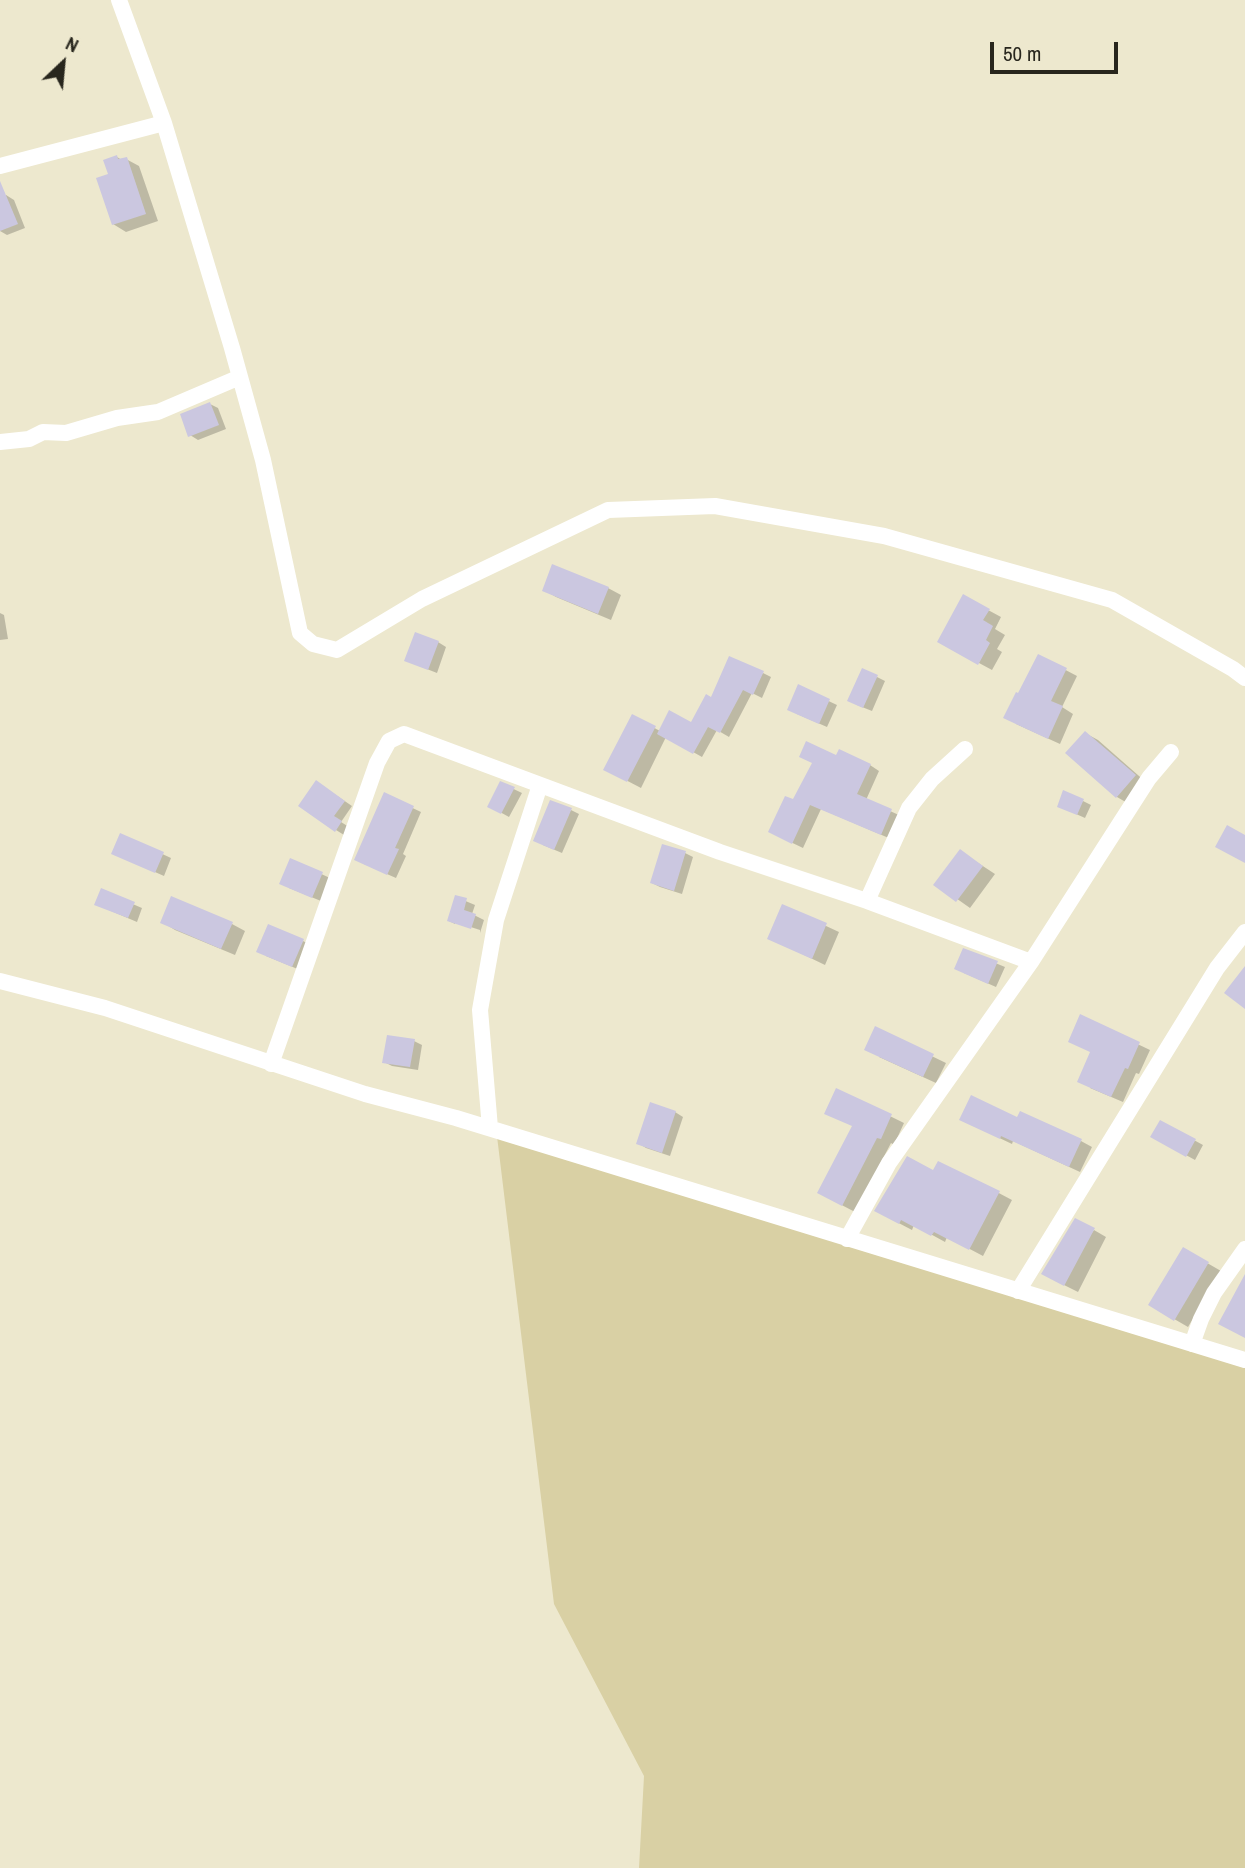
<!DOCTYPE html>
<style>
body{margin:0}
#map{position:relative;width:1245px;height:1868px;overflow:hidden;background:#ede8ce;font-family:"Archivo Narrow",sans-serif}
canvas{display:block}
.north{position:absolute;left:28px;top:28px;width:70px;height:70px;-webkit-text-stroke:5px #ede8ce;paint-order:stroke;rotate:26deg;font-size:19px;font-weight:700;line-height:28px;text-align:center;color:#28261d}
.north::after{content:'';display:block;margin:auto;width:24px;height:32px;background:#28261d;clip-path:polygon(50% 0,100% 100%,50% 72%,0 100%)}
.scale{position:absolute;left:990px;top:42px;width:128px;height:32px;box-sizing:border-box;border:4px solid #28261d;border-top:0;padding-left:9px;font-size:21px;line-height:24px;white-space:nowrap;color:#28261d;-webkit-text-stroke:5px #ede8ce;paint-order:stroke}
</style>
<div id="map">
<canvas width="1245" height="1868"></canvas>
<div class="north">N</div>
<div class="scale">50 m</div>
</div>
<script>
const ctx = document.querySelector('canvas').getContext('2d');
ctx.lineJoin = 'round';
function fillPath(path, color) { ctx.fillStyle = color; ctx.fill(path, 'evenodd'); }
const poly = rows => new Path2D(rows.map(r => 'M' + r).join(''));
function strokePath(path, color, width, dash) { ctx.strokeStyle = color; ctx.lineWidth = width; ctx.lineCap = dash ? 'butt' : 'round'; ctx.setLineDash(dash || []); ctx.stroke(path); }
const green = poly([
 [496,1128,1245,1368,1245,1868,639,1868,644,1776,554,1604]
]);
const shadow = poly([
 [117,157,122,160,126,159,139,166,158,221,126,232,113,224,110,175],
 [6,195,14,200,25,228,7,235,0,231,0,197],
 [210,404,218,408,226,429,198,440,190,435],
 [608,588,621,595,611,620,556,597,544,590],
 [964,597,1001,617,995,629,1005,635,997,649,1002,652,992,670,940,642],
 [0,613,4,615,8,639,0,640],
 [438,642,446,647,437,673,414,664],
 [1039,656,1077,676,1062,707,1073,714,1060,744,1016,724,1019,696],
 [863,670,885,681,872,711,857,705],
 [763,673,771,677,762,698,752,693,729,737,717,730,702,757,666,737,641,788,618,776,632,716,660,731,691,724,712,700],
 [799,687,837,705,827,727,797,714],
 [1085,733,1098,740,1147,783,1129,804,1117,797],
 [837,758,870,765,879,771,866,800,901,816,891,839,821,809,803,848,780,837,793,802],
 [501,783,522,793,509,817,489,806],
 [324,787,352,806,341,822,349,827,344,835,336,830],
 [385,795,421,812,403,854,406,856,396,878,364,864],
 [1083,801,1091,805,1085,818,1067,810],
 [571,810,579,814,562,853,543,845],
 [121,835,171,858,164,876,121,857],
 [960,851,995,874,970,908,936,884],
 [685,853,693,857,682,894,660,887,652,883],
 [291,860,330,878,321,901,289,888],
 [102,891,142,908,137,922,104,908],
 [456,897,475,905,472,914,484,920,480,933,480,930,455,922,455,924,449,921],
 [783,906,839,932,825,965,769,938],
 [162,922,232,924,245,931,235,955,175,930],
 [303,941,311,945,300,970,266,956],
 [964,950,1005,967,996,987,964,973],
 [1081,1017,1150,1050,1139,1074,1136,1073,1123,1102,1090,1088,1092,1052],
 [876,1029,946,1063,936,1083,879,1057],
 [414,1041,422,1045,418,1070,392,1066,384,1062],
 [837,1090,904,1123,894,1145,891,1143,855,1212,832,1200,853,1126],
 [675,1112,683,1117,670,1156,646,1148,638,1143],
 [1018,1119,1081,1141,1092,1147,1080,1172,1013,1141,1012,1144,972,1125],
 [1161,1122,1203,1145,1195,1160,1153,1137],
 [934,1172,976,1181,1012,1200,983,1256,947,1237,945,1242,914,1225,912,1230,889,1218],
 [1094,1230,1106,1237,1078,1292,1056,1281],
 [1183,1249,1221,1271,1188,1327,1150,1305]
]);
const building = poly([
 [117,155,118,159,127,157,146,214,112,225,96,178,108,174,103,160],
 [0,181,18,224,0,231],
 [210,402,219,425,188,437,180,414],
 [552,564,609,587,598,614,542,591],
 [963,594,990,609,983,620,993,626,986,640,990,643,978,665,937,642],
 [415,632,439,641,428,670,404,661],
 [1038,654,1067,668,1051,701,1063,706,1048,739,1003,718,1016,692,1018,693],
 [729,656,764,671,753,695,743,690,720,733,708,727,693,754,657,734,669,710,691,722,706,694,711,697],
 [862,668,878,675,863,708,847,701],
 [798,684,830,699,819,724,787,710],
 [632,714,656,726,627,782,603,770],
 [1085,731,1136,775,1116,798,1065,753],
 [806,741,836,755,839,749,871,764,857,794,892,809,881,835,810,805,792,844,768,832,785,796,793,799,812,763,799,757],
 [316,780,345,801,334,816,342,821,335,832,298,806],
 [500,781,515,787,501,814,487,807],
 [1063,790,1084,799,1077,815,1057,807],
 [384,792,414,806,395,848,399,849,387,875,354,860],
 [550,800,572,808,554,850,533,841],
 [1227,825,1245,835,1245,863,1215,847],
 [120,833,164,852,155,873,111,854],
 [662,844,686,851,674,891,650,883],
 [960,849,983,866,956,902,933,885],
 [290,858,323,872,312,898,279,884],
 [101,888,135,902,128,918,94,905],
 [455,895,467,898,464,910,476,914,471,929,447,921],
 [171,896,233,922,221,949,160,923],
 [782,904,827,923,812,959,767,939],
 [268,924,304,939,292,967,256,952],
 [963,948,998,961,988,984,954,969],
 [1245,966,1245,1009,1224,993],
 [1080,1014,1140,1042,1128,1069,1125,1068,1111,1097,1077,1082,1090,1052,1068,1042],
 [875,1026,934,1054,923,1077,864,1050],
 [387,1035,415,1039,410,1067,382,1063],
 [836,1088,892,1114,881,1139,877,1138,842,1206,817,1193,852,1126,824,1114],
 [971,1095,1017,1117,1020,1111,1082,1139,1069,1167,1001,1136,1000,1139,959,1120],
 [650,1102,676,1111,662,1153,636,1144],
 [1160,1120,1196,1139,1186,1157,1150,1137],
 [907,1156,933,1170,938,1161,1000,1191,969,1250,934,1232,931,1236,901,1220,899,1224,874,1211],
 [1075,1218,1095,1228,1064,1286,1041,1274],
 [1183,1247,1209,1262,1174,1321,1148,1305],
 [1245,1274,1245,1338,1218,1324]
]);
const minor = poly([
 [119,0,164,123,232,348,263,460,300,633,313,644,337,650,422,599,608,510,715,506,884,536,1112,600,1233,669,1245,678],
 [0,166,164,123],
 [0,442,29,439,43,432,66,433,117,418,158,412,240,377],
 [867,901,909,808,932,779,965,749],
 [0,981,105,1008,365,1094,456,1118,1245,1360],
 [271,1064,377,763,389,741,404,734,720,852,867,901,1031,962],
 [490,1128,480,1010,496,920,540,785],
 [847,1239,889,1163,1031,962,1149,778,1171,752],
 [1018,1291,1217,968,1245,932],
 [1192,1344,1201,1319,1214,1293,1245,1249]
]);
fillPath(green, '#d9d0a4');
fillPath(shadow, '#0003');
fillPath(building, '#cbc7e0');
strokePath(minor, '#fff', 16);
</script>
